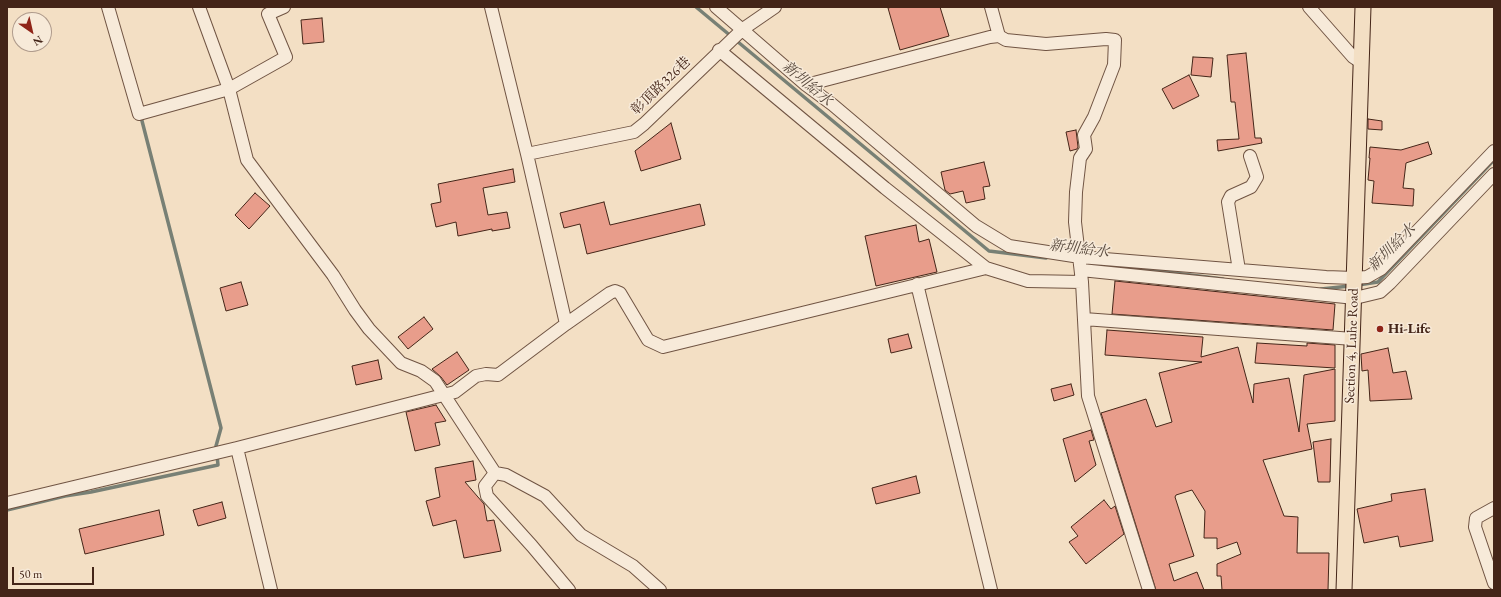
<!DOCTYPE html>
<meta charset="utf-8">
<style>
body{margin:0}
#map{position:relative;width:1501px;height:597px;overflow:hidden;background:#f3dfc4;font-family:"EB Garamond",serif}
canvas{display:block}
.frame{position:absolute;inset:0;border:8px solid #442518;pointer-events:none}
.north{position:absolute;left:12px;top:12px;width:40px;height:40px;box-sizing:border-box;background:#f7ead9;border:1px solid #af9b8c;border-radius:50%;rotate:146deg;font-size:11px;font-weight:700;line-height:16px;text-align:center;color:#442518}
.north::after{content:'';display:block;margin:auto;width:14px;height:18px;background:#8f2418;clip-path:polygon(50% 0,100% 100%,50% 72%,0 100%)}
.scale{position:absolute;left:12px;top:567px;width:82px;height:18px;box-sizing:border-box;border:2px solid #442518;border-top:0;padding-left:5px;font-size:12px;line-height:14px;white-space:nowrap;color:#442518;-webkit-text-stroke:3px #f7ead9;paint-order:stroke}
</style>
<div id="map">
<canvas width="1501" height="597"></canvas>
<div class="frame"></div>
<div class="north">N</div>
<div class="scale">50 m</div>
</div>
<script>
const ctx = document.querySelector('canvas').getContext('2d');
ctx.lineJoin = 'round';
const poly = rows => new Path2D(rows.map(r => 'M' + r).join(''));
function strokePath(path, color, width, dash) { ctx.strokeStyle = color; ctx.lineWidth = width; ctx.lineCap = dash ? 'butt' : 'round'; ctx.setLineDash(dash || []); ctx.stroke(path); }
function fillPath(path, color) { ctx.fillStyle = color; ctx.fill(path, 'evenodd'); }
function label(font, color, halo, rows, align = 'center') {
  ctx.font = font + ' "EB Garamond","Noto Serif TC",serif'; ctx.lineWidth = 3; ctx.setLineDash([]); ctx.textBaseline = 'middle'; ctx.strokeStyle = halo; ctx.fillStyle = color; for (const [text, x, y, turn = 0] of rows) {
    ctx.save(); ctx.translate(x, y); ctx.rotate((+turn || 0) * Math.PI / 180); ctx.textAlign = isNaN(turn) ? turn : align; if (halo) ctx.strokeText(text, 0, 0); ctx.fillText(text, 0, 0); ctx.restore();
  }
}
const stream = poly([
 [696,7,989,251,1046,258],
 [1110,265,1223,279],
 [1358,285,1378,282,1494,160],
 [1321,289,1350,286],
 [7,510,65,496,91,492,218,465,216,446,221,428,141,117]
]);
const building = poly([
 [893,7,940,7,949,36,900,50,888,8,893,7],
 [322,18,324,42,303,44,301,20,322,18],
 [1246,53,1255,138,1261,138,1262,143,1218,151,1217,140,1239,139,1235,102,1231,102,1227,55,1246,53],
 [1193,57,1213,58,1211,77,1191,75,1193,57],
 [1189,75,1199,96,1173,109,1162,89,1189,75],
 [1368,119,1382,121,1382,130,1368,129,1368,119],
 [671,123,681,159,641,171,635,151,671,123],
 [1076,130,1078,147,1077,149,1070,151,1066,132,1076,130],
 [1428,142,1432,154,1406,163,1403,188,1414,189,1413,206,1372,203,1374,181,1368,180,1370,158,1369,158,1370,147,1401,150,1428,142],
 [984,162,990,186,983,187,985,199,966,203,963,191,950,194,945,190,941,172,984,162],
 [513,169,515,182,483,188,488,215,507,212,510,228,492,231,492,229,458,236,456,222,436,227,431,204,441,202,438,184,513,169],
 [255,193,270,206,249,229,235,215,255,193],
 [604,202,610,225,700,204,705,225,587,254,580,224,564,228,560,213,604,202],
 [916,225,919,242,929,239,937,272,876,286,865,236,916,225],
 [1115,281,1335,304,1333,330,1112,314,1115,281],
 [241,282,248,305,226,311,220,288,241,282],
 [424,317,433,329,408,349,398,337,424,317],
 [1107,330,1203,337,1201,357,1238,347,1253,403,1254,384,1289,378,1299,432,1304,375,1335,369,1335,421,1307,424,1312,449,1263,460,1284,516,1298,517,1297,553,1329,553,1328,590,1222,590,1221,576,1217,576,1217,564,1241,554,1237,542,1217,549,1217,538,1204,538,1205,511,1192,490,1176,495,1175,497,1194,556,1169,564,1174,581,1197,572,1204,590,1156,590,1101,413,1146,399,1156,427,1172,422,1159,373,1202,362,1105,355,1107,330],
 [908,334,912,348,891,353,888,339,908,334],
 [1257,343,1307,346,1307,343,1335,345,1335,368,1255,363,1257,343],
 [1388,348,1393,373,1406,371,1412,399,1370,401,1368,370,1362,371,1361,354,1388,348],
 [457,352,469,370,447,385,441,377,432,369,457,352],
 [378,360,382,379,356,385,352,366,378,360],
 [1071,384,1074,395,1054,401,1051,389,1071,384],
 [436,405,446,421,435,423,440,445,415,451,406,412,436,405],
 [1091,430,1094,440,1089,441,1096,465,1075,482,1063,439,1091,430],
 [1331,439,1330,482,1318,482,1313,442,1331,439],
 [473,461,476,480,465,482,484,504,487,521,494,520,501,551,464,558,456,520,433,526,426,501,440,497,435,468,473,461],
 [916,476,920,493,876,504,872,488,916,476],
 [1425,489,1433,541,1400,547,1398,536,1364,543,1357,509,1392,501,1391,494,1425,489],
 [1104,500,1111,509,1115,506,1124,534,1086,564,1069,542,1078,536,1071,527,1104,500],
 [222,502,226,518,198,526,193,510,222,502],
 [159,510,164,535,85,554,79,529,159,510]
]);
const minor = poly([
 [108,7,139,114,229,89,286,57,268,14,284,7],
 [199,7,229,89,247,160,333,275,355,310,369,329,401,363,421,371,435,381,495,473,506,475,545,496,581,535,633,566,660,590],
 [716,7,806,85,833,105,976,226,1009,246,1080,257,1326,277,1354,278,1367,277,1381,269,1494,151],
 [991,7,999,36],
 [1309,7,1353,57,1362,63],
 [719,50,885,188,986,268],
 [806,85,990,37,999,36,1006,40,1046,44,1106,39,1115,40,1114,65,1094,117,1084,135,1086,149,1080,158,1076,192,1075,222,1082,282,1088,396,1149,590],
 [527,154,634,132,644,124,743,29,775,7],
 [1081,270,1355,298,1380,292,1390,283,1494,174],
 [1239,270,1228,202,1231,196,1251,187,1257,177,1250,156],
 [917,284,991,590],
 [1084,319,1353,339],
 [566,324,610,293,615,291,620,293,648,340,663,347,986,268,1028,281,1082,282],
 [237,448,271,590],
 [495,473,485,486,487,496,532,546,569,590],
 [7,503,237,448,455,392,476,376,486,374,498,375,566,324,527,154,491,7],
 [1494,508,1476,518,1475,527,1494,583]
]);
const major = poly([
 [1344,590,1363,7]
]);
const markers = [
 [1380,329,4,"#8f2418"]
];
const streetNames = [
 ["彰頂路326巷",661,86,-44],
 ["Section 4, Luhe Road",1352,346,-88]
];
const poiNames = [
 ["Hi-Life",1388,329]
];
const waterNames = [
 ["新圳給水",807,84,40],
 ["新圳給水",1392,248,-45],
 ["新圳給水",1079,249,7]
];
strokePath(stream, '#788075', 3.5);
fillPath(building, '#e89d8b');
strokePath(building, '#442518', 1);
strokePath(minor, '#705443', 14);
strokePath(major, '#442518', 17);
strokePath(minor, '#f7ead9', 12);
strokePath(major, '#f3dfc4', 15);
for (const [x, y, r, color] of markers) { const dot = new Path2D(); dot.arc(x, y, r, 0, 2 * Math.PI); ctx.fillStyle = color; ctx.fill(dot); strokePath(dot, '#f7ead9', 1.5); }
label('14px', '#442518', '#f7ead9', streetNames);
label('bold 14px', '#442518', '#f7ead9', poiNames, 'left');
label('italic 15px', '#5a4b3f', '#f7ead9', waterNames);
</script>
